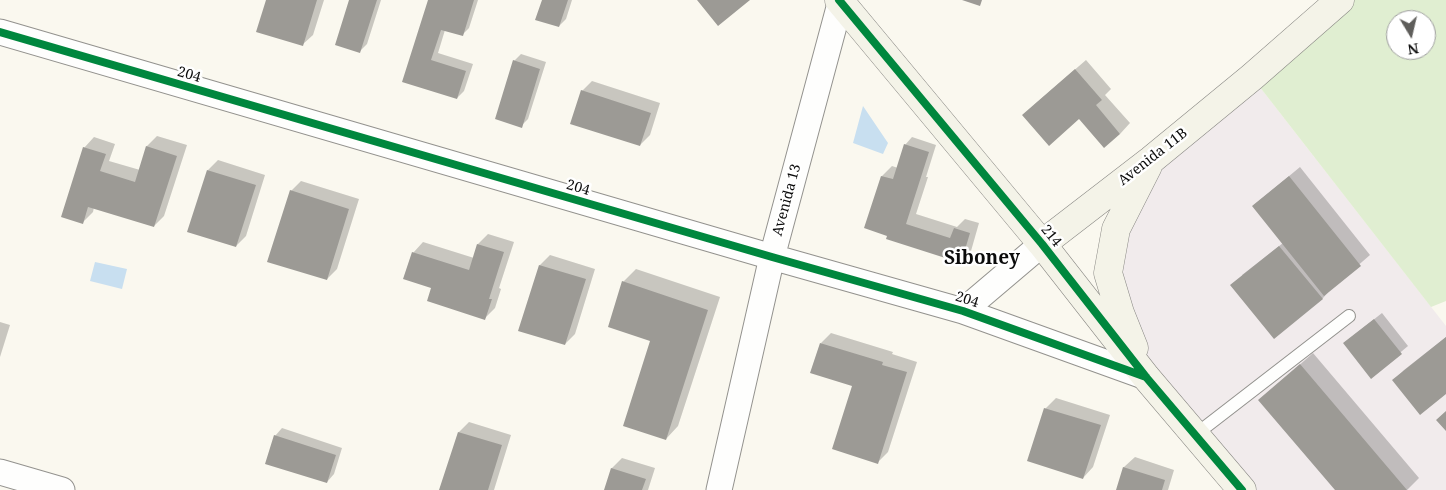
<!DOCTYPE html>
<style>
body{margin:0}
#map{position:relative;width:1446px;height:490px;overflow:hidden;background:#faf8ef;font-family:"Noto Serif",serif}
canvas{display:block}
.north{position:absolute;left:1386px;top:10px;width:50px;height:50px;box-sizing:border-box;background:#fff;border:1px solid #9d9d9d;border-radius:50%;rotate:171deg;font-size:14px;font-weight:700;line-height:20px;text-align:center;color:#0b0b0b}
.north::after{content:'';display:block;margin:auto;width:18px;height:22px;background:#5f5e5b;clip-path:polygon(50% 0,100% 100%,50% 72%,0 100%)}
</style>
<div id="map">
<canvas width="1446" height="490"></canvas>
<div class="north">N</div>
</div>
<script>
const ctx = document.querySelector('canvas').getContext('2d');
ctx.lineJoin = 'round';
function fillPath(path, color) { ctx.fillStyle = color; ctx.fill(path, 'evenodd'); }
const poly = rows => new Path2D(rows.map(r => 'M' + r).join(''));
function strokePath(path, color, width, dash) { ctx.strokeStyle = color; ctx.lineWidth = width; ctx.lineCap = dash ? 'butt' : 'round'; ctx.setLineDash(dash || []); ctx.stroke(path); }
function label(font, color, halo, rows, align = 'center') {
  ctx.font = font + ' "Noto Serif",serif'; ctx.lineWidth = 5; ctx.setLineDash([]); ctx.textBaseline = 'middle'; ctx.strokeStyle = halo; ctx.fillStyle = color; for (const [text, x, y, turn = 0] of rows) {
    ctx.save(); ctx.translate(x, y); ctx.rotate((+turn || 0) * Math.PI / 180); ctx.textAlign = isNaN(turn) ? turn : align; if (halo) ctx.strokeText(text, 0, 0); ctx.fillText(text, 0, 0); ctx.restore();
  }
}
const industrial = poly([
 [1252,77,1446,326,1446,490,1242,490,1146,377,1120,313,1116,229,1151,160]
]);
const green = poly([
 [1343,0,1446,0,1446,301,1431,307,1252,77],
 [1396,20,1426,20,1426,50,1396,50]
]);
const water = poly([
 [863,106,888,143,883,154,853,143],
 [95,262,127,269,122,289,90,281]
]);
const shadow = poly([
 [268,0,324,0,313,35,302,45],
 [351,0,381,0,367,44,360,51],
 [430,0,478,0,469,28,462,35,445,30,438,53,473,64,464,91,457,98,404,81],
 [543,0,572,0,566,19,559,26],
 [521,54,546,62,528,119,521,126,514,61],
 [1086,60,1111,89,1105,95,1130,123,1120,134,1079,118,1034,105],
 [592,81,660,103,650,135,640,145,582,91],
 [157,136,187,145,164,216,154,226,94,207,93,212,83,222,84,148,94,137,115,144,109,161,140,170,147,146],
 [912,137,936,145,926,177,928,177,916,214,957,227,965,219,979,223,971,251,961,261,888,235,882,176,892,166,898,168,905,145],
 [218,160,265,175,246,236,236,246,208,170],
 [1300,167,1370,255,1332,288,1323,298,1275,337,1242,275,1283,243,1253,206],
 [301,181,359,199,337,269,327,279,291,191],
 [488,234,514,242,499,288,501,289,495,308,485,318,432,287,413,253,423,242,474,258,478,244],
 [550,255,595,269,575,334,565,344,520,330,540,265],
 [636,269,720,297,678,426,666,439,652,340,623,282],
 [1382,313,1408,346,1371,377,1344,343],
 [0,322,10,325,0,357],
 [831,333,893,352,892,354,917,362,888,452,878,462,854,385,821,343],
 [1446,337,1446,393,1394,380,1404,370],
 [1313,353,1419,478,1407,490,1337,490,1260,400],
 [1056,398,1110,415,1093,467,1083,478,1045,409],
 [469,422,511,435,494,490,441,490,459,432],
 [282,428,342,448,334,474,327,482,275,436],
 [1135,457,1174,470,1168,490,1117,490,1124,467],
 [622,458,655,468,648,490,605,490,612,468]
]);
const building = poly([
 [266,0,317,0,303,46,256,32],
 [349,0,377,0,360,53,335,45],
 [428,0,474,0,463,36,441,30,431,60,466,71,457,99,402,82],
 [542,0,568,0,559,27,535,20],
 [697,0,750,0,718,26],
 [962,0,982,0,980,6],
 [513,60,540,69,522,128,495,119],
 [1075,69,1102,100,1096,105,1120,134,1104,148,1079,119,1049,146,1022,115],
 [581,90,651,113,640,146,570,124],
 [904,144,929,152,906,224,950,238,954,228,970,233,961,263,886,239,887,236,864,228,881,176,893,179],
 [146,146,177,156,154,227,88,207,83,224,61,217,83,147,106,154,100,171,135,182],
 [207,170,256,185,236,247,187,232],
 [1289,176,1361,266,1324,296,1252,206],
 [290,190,349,209,327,280,267,262],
 [477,244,504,252,489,299,492,299,485,320,427,301,431,288,403,279,412,252,469,270],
 [1279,246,1323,299,1274,339,1230,285],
 [539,265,586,279,565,345,518,331],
 [622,281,708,310,666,440,623,426,650,341,608,327],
 [1374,319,1402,354,1371,379,1343,343],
 [1446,337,1446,394,1420,415,1392,380],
 [820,343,883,362,882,365,907,372,878,464,832,449,852,386,810,373],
 [1300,364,1407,490,1335,490,1258,400],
 [1044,408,1101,425,1083,479,1027,461],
 [1446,411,1446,431,1436,420],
 [458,432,502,445,488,490,439,490],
 [274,435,336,455,327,483,265,464],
 [1123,467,1165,480,1162,490,1116,490],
 [611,468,646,479,642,490,604,490]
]);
const lane = poly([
 [1195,435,1349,316]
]);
const street = poly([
 [0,32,772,257,963,311,1146,377],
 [963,311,1042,244],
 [0,472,62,490],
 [719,490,772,257,841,0]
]);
const secondary = poly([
 [839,0,1042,244,1146,377,1242,490],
 [1042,244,1151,160,1252,77,1340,0],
 [1134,348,1120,313,1108,273,1116,229,1148,166]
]);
const cycleway = poly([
 [839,0,1042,244,1146,377,1242,490],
 [0,32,772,257,963,311,1146,377]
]);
const streetNames = [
 ["204",189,75,16],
 ["Avenida 11B",1153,157,-38],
 ["204",578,188,16],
 ["Avenida 13",787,200,-75],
 ["214",1051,236,51],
 ["204",967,300,18]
];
const districtNames = [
 ["Siboney",982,259]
];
fillPath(industrial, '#f1ebec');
fillPath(green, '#e0eed1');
fillPath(water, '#c8dff0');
fillPath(shadow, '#0003');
fillPath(building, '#9c9a95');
strokePath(lane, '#93928e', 14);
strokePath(street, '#93928e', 27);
strokePath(secondary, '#898884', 29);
strokePath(lane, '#fefefd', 12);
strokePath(street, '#fefefd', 25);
strokePath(secondary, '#f4f3e8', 28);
strokePath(cycleway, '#00873e', 8);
label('14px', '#0b0b0b', '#fff', streetNames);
label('bold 19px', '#0b0b0b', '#fff', districtNames);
</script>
